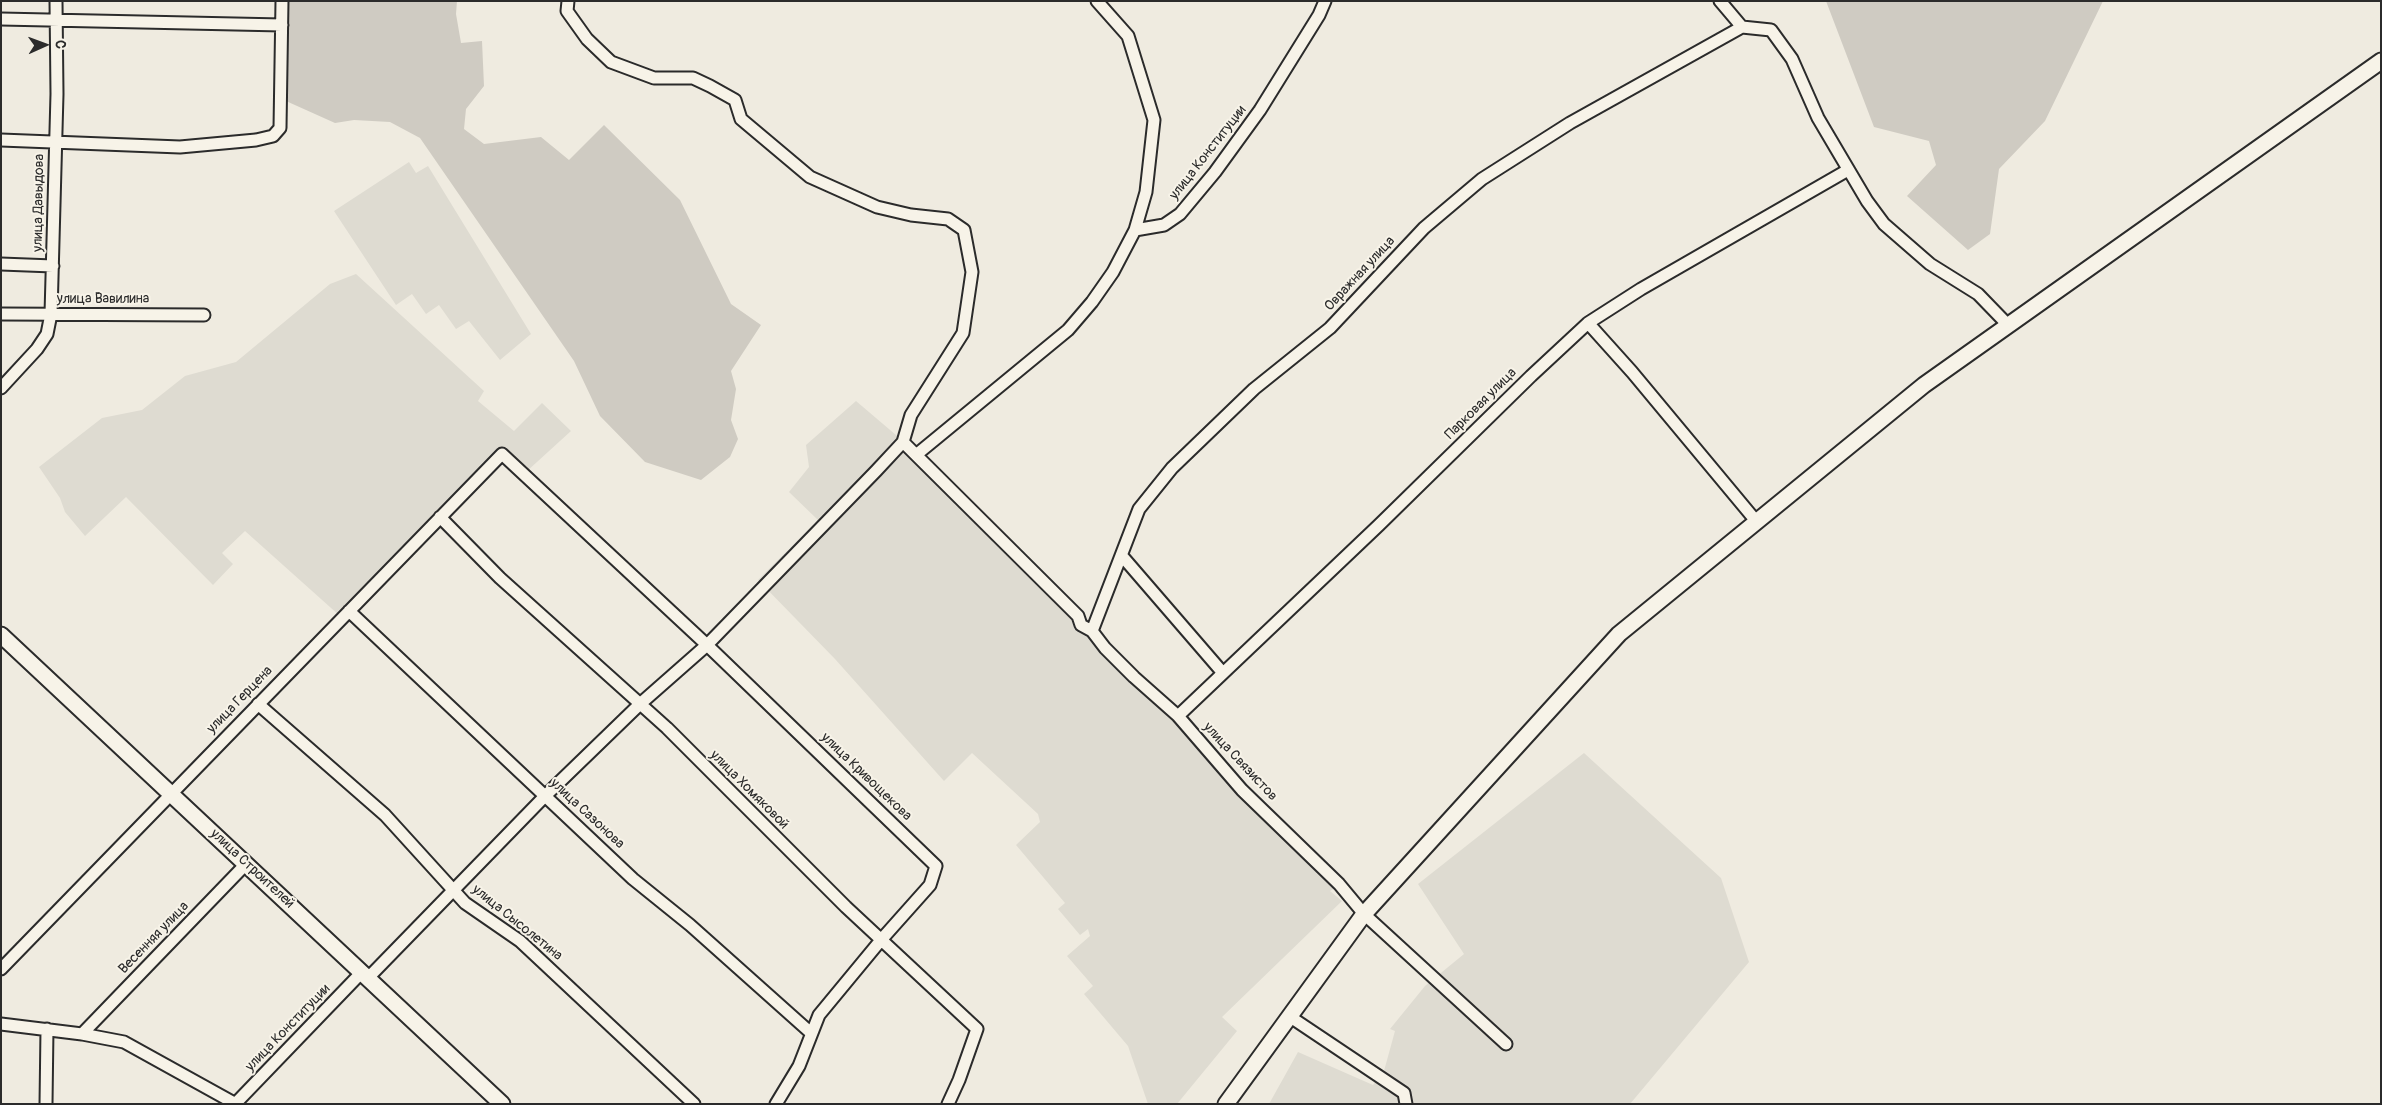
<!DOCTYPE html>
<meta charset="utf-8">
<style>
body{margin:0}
#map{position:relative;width:2382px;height:1105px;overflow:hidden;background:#efebe0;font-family:Pangolin,sans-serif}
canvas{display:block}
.frame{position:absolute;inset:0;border:2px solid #2b2b2b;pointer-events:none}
.north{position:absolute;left:20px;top:20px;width:50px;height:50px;-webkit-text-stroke:4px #f7f3e8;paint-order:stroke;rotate:88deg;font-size:14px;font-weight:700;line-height:20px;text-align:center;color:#2b2b2b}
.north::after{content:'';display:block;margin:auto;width:18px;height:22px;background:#2b2b2b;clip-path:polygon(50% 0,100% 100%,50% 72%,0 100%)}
</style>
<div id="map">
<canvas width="2382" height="1105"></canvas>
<div class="frame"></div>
<div class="north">С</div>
</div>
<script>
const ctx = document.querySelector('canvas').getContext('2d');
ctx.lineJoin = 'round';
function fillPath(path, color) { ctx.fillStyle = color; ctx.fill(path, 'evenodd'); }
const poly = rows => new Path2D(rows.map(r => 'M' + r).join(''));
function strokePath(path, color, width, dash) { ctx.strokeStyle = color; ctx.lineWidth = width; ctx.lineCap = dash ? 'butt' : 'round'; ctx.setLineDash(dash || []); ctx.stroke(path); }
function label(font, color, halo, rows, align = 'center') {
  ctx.font = font + ' Pangolin,sans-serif'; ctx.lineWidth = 4; ctx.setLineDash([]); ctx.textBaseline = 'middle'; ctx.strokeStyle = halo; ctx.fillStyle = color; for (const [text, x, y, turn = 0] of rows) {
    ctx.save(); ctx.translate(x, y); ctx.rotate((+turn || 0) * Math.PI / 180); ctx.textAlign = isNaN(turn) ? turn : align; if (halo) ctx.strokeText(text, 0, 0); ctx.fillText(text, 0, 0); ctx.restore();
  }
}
const built = poly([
 [409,162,416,173,428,166,531,334,500,360,469,321,456,329,439,305,426,314,412,294,396,305,334,211],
 [356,274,484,391,478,401,514,431,542,403,571,431,526,472,501,449,340,616,245,531,222,553,233,564,213,585,126,497,85,536,65,512,60,498,39,467,102,418,142,410,185,376,236,362,330,284],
 [856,401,923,458,1078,609,1248,787,1344,882,1330,891,1342,901,1222,1017,1237,1031,1177,1104,1148,1104,1128,1046,1084,994,1093,986,1067,956,1090,936,1088,929,1080,935,1058,909,1065,903,1016,845,1040,822,1038,814,972,753,944,781,835,659,758,580,818,520,789,492,809,467,806,445],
 [1584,753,1721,878,1749,962,1630,1104,1269,1104,1298,1052,1373,1085,1384,1071,1395,1031,1390,1029,1425,986,1464,954,1418,884]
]);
const green = poly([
 [288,1,457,1,456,14,461,43,482,41,484,86,466,109,464,129,484,144,541,137,569,160,604,125,680,200,731,304,761,325,731,371,736,389,731,420,738,439,730,457,701,480,645,462,600,416,574,361,420,138,390,122,354,120,335,123,286,101],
 [1826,1,2103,1,2045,121,1999,169,1990,234,1968,250,1907,196,1936,165,1929,141,1874,127]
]);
const minor = poly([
 [1097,1,1128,36,1154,120,1146,192,1135,230],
 [1720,1,1742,27,1771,30,1792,59,1818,118,1867,201,1884,224,1930,264,1978,294,2008,325],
 [1,19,282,25],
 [1,140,180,147,256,140,273,136,280,128,282,1],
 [1,264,53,266],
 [1,314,204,315],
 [1588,323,1632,372,1756,521],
 [1,388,37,349,47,334,51,314,57,94,56,1],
 [903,442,1078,616,1081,625,1092,631,1105,648,1134,677,1178,716,1242,790,1339,884,1364,914,1506,1044],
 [916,455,1068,330,1092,302,1113,272,1135,230,1164,225,1180,214,1215,172,1260,110,1319,15,1325,1],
 [440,517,500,578,667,728,846,907,977,1029,959,1080,948,1104],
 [1122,556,1223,673],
 [349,611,633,879,690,925,811,1033],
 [1092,631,1139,509,1172,468,1254,389,1330,328,1424,228,1482,179,1570,123,1742,27],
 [258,704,385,815,465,903,520,941,694,1104],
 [1178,716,1379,525,1531,376,1588,323,1641,289,1848,170],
 [1,969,502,454,707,645,936,866,930,885,881,940,819,1015,799,1066,776,1104],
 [368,978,545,796,640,704,707,645,876,471,903,442,911,415,963,333,972,272,964,230,948,219,911,215,877,207,810,177,741,119,735,100,710,86,693,78,654,78,611,62,587,39,567,11,568,1],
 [1289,1016,1404,1093,1406,1104],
 [1,1024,82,1034,124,1042,236,1104],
 [82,1034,246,864],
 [46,1104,47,1029],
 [235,1104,362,972]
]);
const major = poly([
 [1,635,502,1104],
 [1226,1104,1364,914,1619,634,1924,385,2381,61]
]);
const streetNames = [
 ["улица Конституции",1208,153,-52],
 ["улица Давыдова",39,203,-89],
 ["Овражная улица",1360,274,-47],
 ["улица Вавилина",103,299],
 ["Парковая улица",1481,404,-45],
 ["улица Герцена",240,700,-46],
 ["улица Связистов",1240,762,47],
 ["улица Кривощекова",866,777,44],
 ["улица Хомяковой",749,790,45],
 ["улица Сазонова",587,814,43],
 ["улица Строителей",252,869,43],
 ["улица Сысолетина",517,923,39],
 ["Весенняя улица",154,938,-46],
 ["улица Конституции",288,1028,-46]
];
fillPath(built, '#dedbd1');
fillPath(green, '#cfcbc2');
strokePath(minor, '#2b2b2b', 15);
strokePath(major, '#2b2b2b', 19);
strokePath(minor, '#f7f3e8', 11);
strokePath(major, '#f7f3e8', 15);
label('14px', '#2b2b2b', '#f7f3e8', streetNames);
</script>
